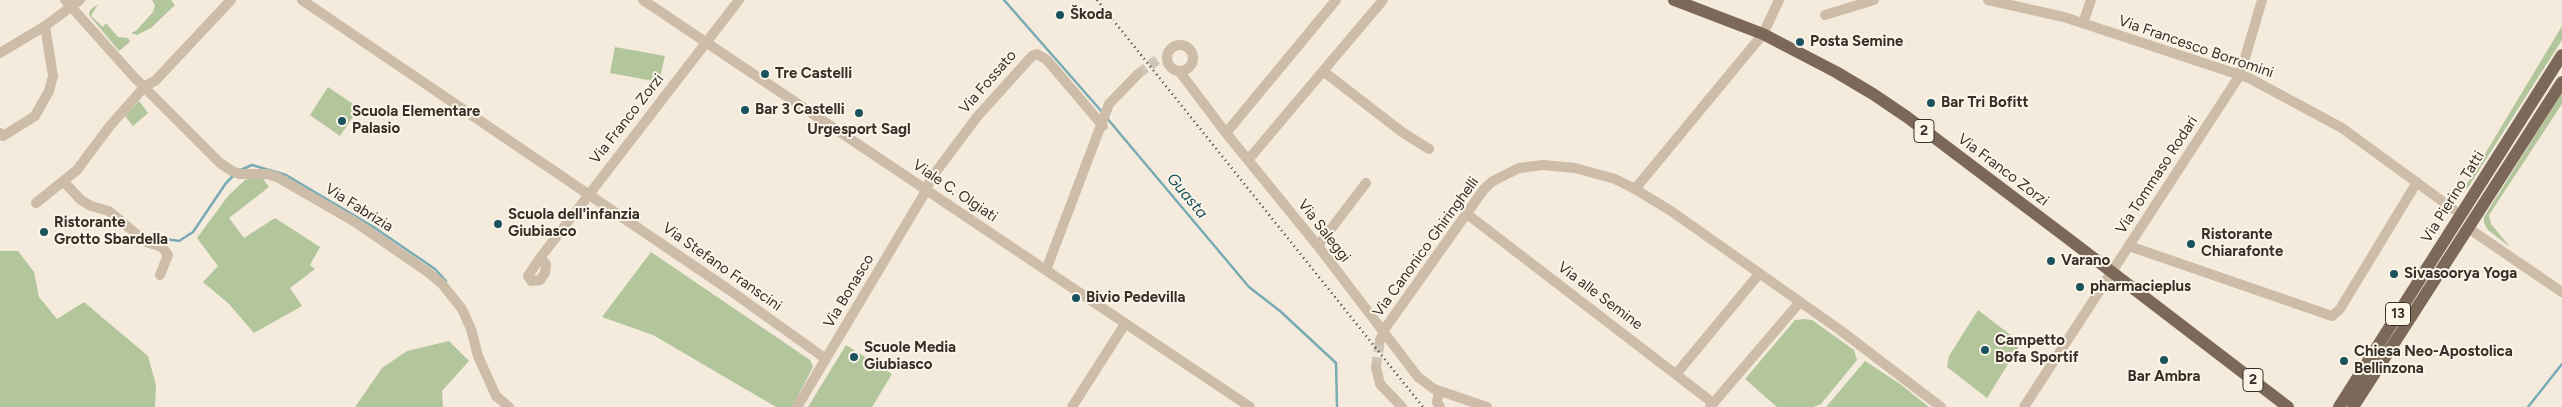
<!DOCTYPE html>
<html>
<head>
<meta charset="utf-8">
<style>
  body { margin:0 }
  canvas { display:block; background:#f4ebdc }
</style>
</head>
<body>
<canvas width="2562" height="407"></canvas>
<script>
const ctx = document.querySelector('canvas').getContext('2d');
ctx.lineJoin = 'round';
function paint(path, color) { ctx.fillStyle = color; ctx.fill(path, 'evenodd'); }
const shape = rows => new Path2D(rows.map(r => 'M' + r).join(''));
function stroke(path, color, width, dash) { ctx.strokeStyle = color; ctx.lineWidth = width; ctx.lineCap = dash ? 'butt' : 'round'; ctx.setLineDash(dash || []); ctx.stroke(path); }
function label(font, color, halo, rows, align = 'center') {
  ctx.font = font + ' Figtree,sans-serif'; ctx.lineWidth = 4; ctx.setLineDash([]); ctx.textBaseline = 'middle'; ctx.strokeStyle = halo; ctx.fillStyle = color; for (const [text, x, y, turn = 0] of rows) {
    ctx.save(); ctx.translate(x, y); ctx.rotate((+turn || 0) * Math.PI / 180); ctx.textAlign = isNaN(turn) ? turn : align; if (halo) ctx.strokeText(text, 0, 0); ctx.fillText(text, 0, 0); ctx.restore();
  }
}
const green = shape([
  [152,0,171,0,175,5,151,28,137,35,131,33,136,31,153,12,155,5],
  [98,4,91,16,103,27,106,23,118,37,128,38,130,42,119,51,89,15,90,10],
  [2562,26,2562,40,2467,189,2465,187],
  [615,47,665,56,659,82,610,73],
  [328,87,359,108,340,136,310,115],
  [2562,93,2562,104,2489,215,2491,224,2510,247,2488,230,2484,223,2484,217],
  [139,101,148,113,133,126,125,116],
  [261,176,269,187,229,218,244,238,275,218,320,247,310,265,315,269,290,288,302,306,254,333,229,304,203,282,218,266,197,238,228,196,245,180],
  [0,251,18,251,34,272,39,297,57,319,84,302,148,356,156,385,155,407,0,407],
  [651,252,810,360,813,367,792,407,776,407,653,335,602,317],
  [1978,310,2021,343,1987,398,1947,367,1949,356],
  [1804,319,1812,320,1854,350,1857,360,1821,404,1813,407,1777,407,1745,379,1795,320],
  [449,341,469,361,442,391,443,407,355,407,382,368,407,351],
  [846,345,892,374,872,407,808,407],
  [1865,361,1900,384,1929,407,1826,407]
]);
const stream = shape([
  [1004,0,1103,113],
  [1106,117,1249,287,1280,311,1336,363,1337,407],
  [238,171,252,165,286,175,372,226,435,269,446,281],
  [145,236,179,241,193,232,226,183,234,175],
  [2528,407,2562,364]
]);
const minorTunnel = shape([
  [1138,74,1157,60],
  [1376,367,1380,340]
]);
const minor = shape([
  [65,0,134,77,220,163,232,171,240,174,267,174,277,177,355,222,429,273,442,284,462,309,471,329,478,356,496,396,509,407],
  [302,0,728,289,826,359],
  [643,0,1250,407],
  [1988,0,2064,17,2249,78,2342,128,2453,209],
  [1825,15,1874,0],
  [2083,23,2091,0],
  '1167 58a13 13 0 1 1 26 0a13 13 0 1 1-26 0Z',
  [0,53,45,26,80,0],
  [1179,71,1226,133,1318,246,1418,377,1434,389,1487,407],
  [1323,71,1402,132,1429,149],
  [0,133,3,136,35,116,49,91,53,76,45,26],
  [1226,133,1336,0],
  [1248,160,1383,0],
  [63,181,81,200,91,206,109,211,146,242,162,247,168,255,160,275],
  [1635,189,1763,34,1779,0],
  [36,203,77,170,109,127,145,86,155,81,231,0],
  [1467,214,1713,403],
  [2468,228,2562,292],
  [1318,246,1366,183],
  [2129,246,2332,316,2340,309,2417,182],
  [540,258,739,0],
  [540,258,546,264,545,273,540,280,531,281,528,276,540,258],
  [1046,270,1109,104,1138,74],
  [1380,340,1386,327,1484,189,1493,181,1519,168,1543,165,1575,168,1615,179,1635,189,1671,211,1840,330,1941,407],
  [1376,367,1380,384,1402,407],
  [1677,373,1759,274],
  [1439,391,1437,402,1440,407],
  [797,407,923,196,932,177,977,117,1032,56,1037,54,1047,60,1103,126],
  [1072,407,1125,324],
  [1710,407,1799,303],
  [2024,407,2240,75,2262,0]
]);
const primary = shape([
  [1674,0,1763,34,1836,72,1873,94,1907,117,2070,240,2288,407],
  [2339,407,2562,55],
  [2353,407,2562,82]
]);
const rail = shape([
  [1097,0,1423,407]
]);
const markers = [
  [1060,15,5,"#1a535e"],
  [1800,42,5,"#1a535e"],
  [765,74,5,"#1a535e"],
  [1931,103,5,"#1a535e"],
  [745,110,5,"#1a535e"],
  [859,113,5,"#1a535e"],
  [342,121,5,"#1a535e"],
  [498,224,5,"#1a535e"],
  [44,232,5,"#1a535e"],
  [2191,244,5,"#1a535e"],
  [2051,261,5,"#1a535e"],
  [2394,274,5,"#1a535e"],
  [2080,287,5,"#1a535e"],
  [1076,298,5,"#1a535e"],
  [1985,350,5,"#1a535e"],
  [854,357,5,"#1a535e"],
  [2164,360,5,"#1a535e"],
  [2344,361,5,"#1a535e"]
];
const shields = [
  [1924,131,20],
  [2398,314,25],
  [2253,380,20]
];
const shieldNames = [
  ["2",1924,131],
  ["13",2398,314],
  ["2",2253,380]
];
const poiNames = [
  ["Škoda",1070,15],
  ["Posta Semine",1810,42],
  ["Tre Castelli",775,74],
  ["Bar Tri Bofitt",1941,103],
  ["Bar 3 Castelli",755,110],
  ["Scuola Elementare",352,112],
  ["Palasio",352,129],
  ["Urgesport Sagl",859,130,"center"],
  ["Scuola dell'infanzia",508,215],
  ["Giubiasco",508,232],
  ["Ristorante",54,223],
  ["Grotto Sbardella",54,240],
  ["Ristorante",2201,235],
  ["Chiarafonte",2201,252],
  ["Varano",2061,261],
  ["Sivasoorya Yoga",2404,274],
  ["pharmacieplus",2090,287],
  ["Bivio Pedevilla",1086,298],
  ["Campetto",1995,341],
  ["Bofa Sportif",1995,358],
  ["Scuole Media",864,348],
  ["Giubiasco",864,365],
  ["Chiesa Neo-Apostolica",2354,352],
  ["Bellinzona",2354,369],
  ["Bar Ambra",2164,377,"center"]
];
const streetNames = [
  ["Via Francesco Borromini",2196,47,19],
  ["Via Fossato",988,82,-49],
  ["Via Franco Zorzi",627,119,-52],
  ["Via Franco Zorzi",2003,170,37],
  ["Via Tommaso Rodari",2157,175,-57],
  ["Viale C. Olgiati",955,191,34],
  ["Via Pierino Tatti",2453,197,-58],
  ["Via Fabrizia",359,208,32],
  ["Via Saleggi",1324,231,52],
  ["Via Canonico Ghiringhelli",1426,247,-54],
  ["Via Stefano Franscini",722,267,35],
  ["Via Bonasco",849,291,-59],
  ["Via alle Semine",1600,296,37]
];
const waterNames = [
  ["Guasta",1187,196,50]
];
paint(green, '#b2c59b');
stroke(stream, '#79abb4', 2.5);
stroke(minorTunnel, '#cfc5b8', 10, [10, 5]);
stroke(minor, '#cdbca7', 10);
stroke(primary, '#7c6858', 12);
stroke(rail, '#392f28', 2.5, [1, 4]);
for (const [x, y, r, color] of markers) { const dot = new Path2D(); dot.arc(x, y, r, 0, 2 * Math.PI); ctx.fillStyle = color; ctx.fill(dot); stroke(dot, '#fbf5e9', 2); }
for (const [x, y, w] of shields) { const box = new Path2D(); box.roundRect(x - w / 2, y - 11.5, w, 23, 4); ctx.fillStyle = '#fbf5e9'; ctx.fill(box); stroke(box, '#392f28', 1); }
label('bold 14px', '#392f28', null, shieldNames);
label('bold 15px', '#392f28', '#fbf5e9', poiNames, 'left');
label('15px', '#392f28', '#fbf5e9', streetNames);
label('italic 16px', '#1a535e', '#fbf5e9', waterNames);
</script>
</body>
</html>
